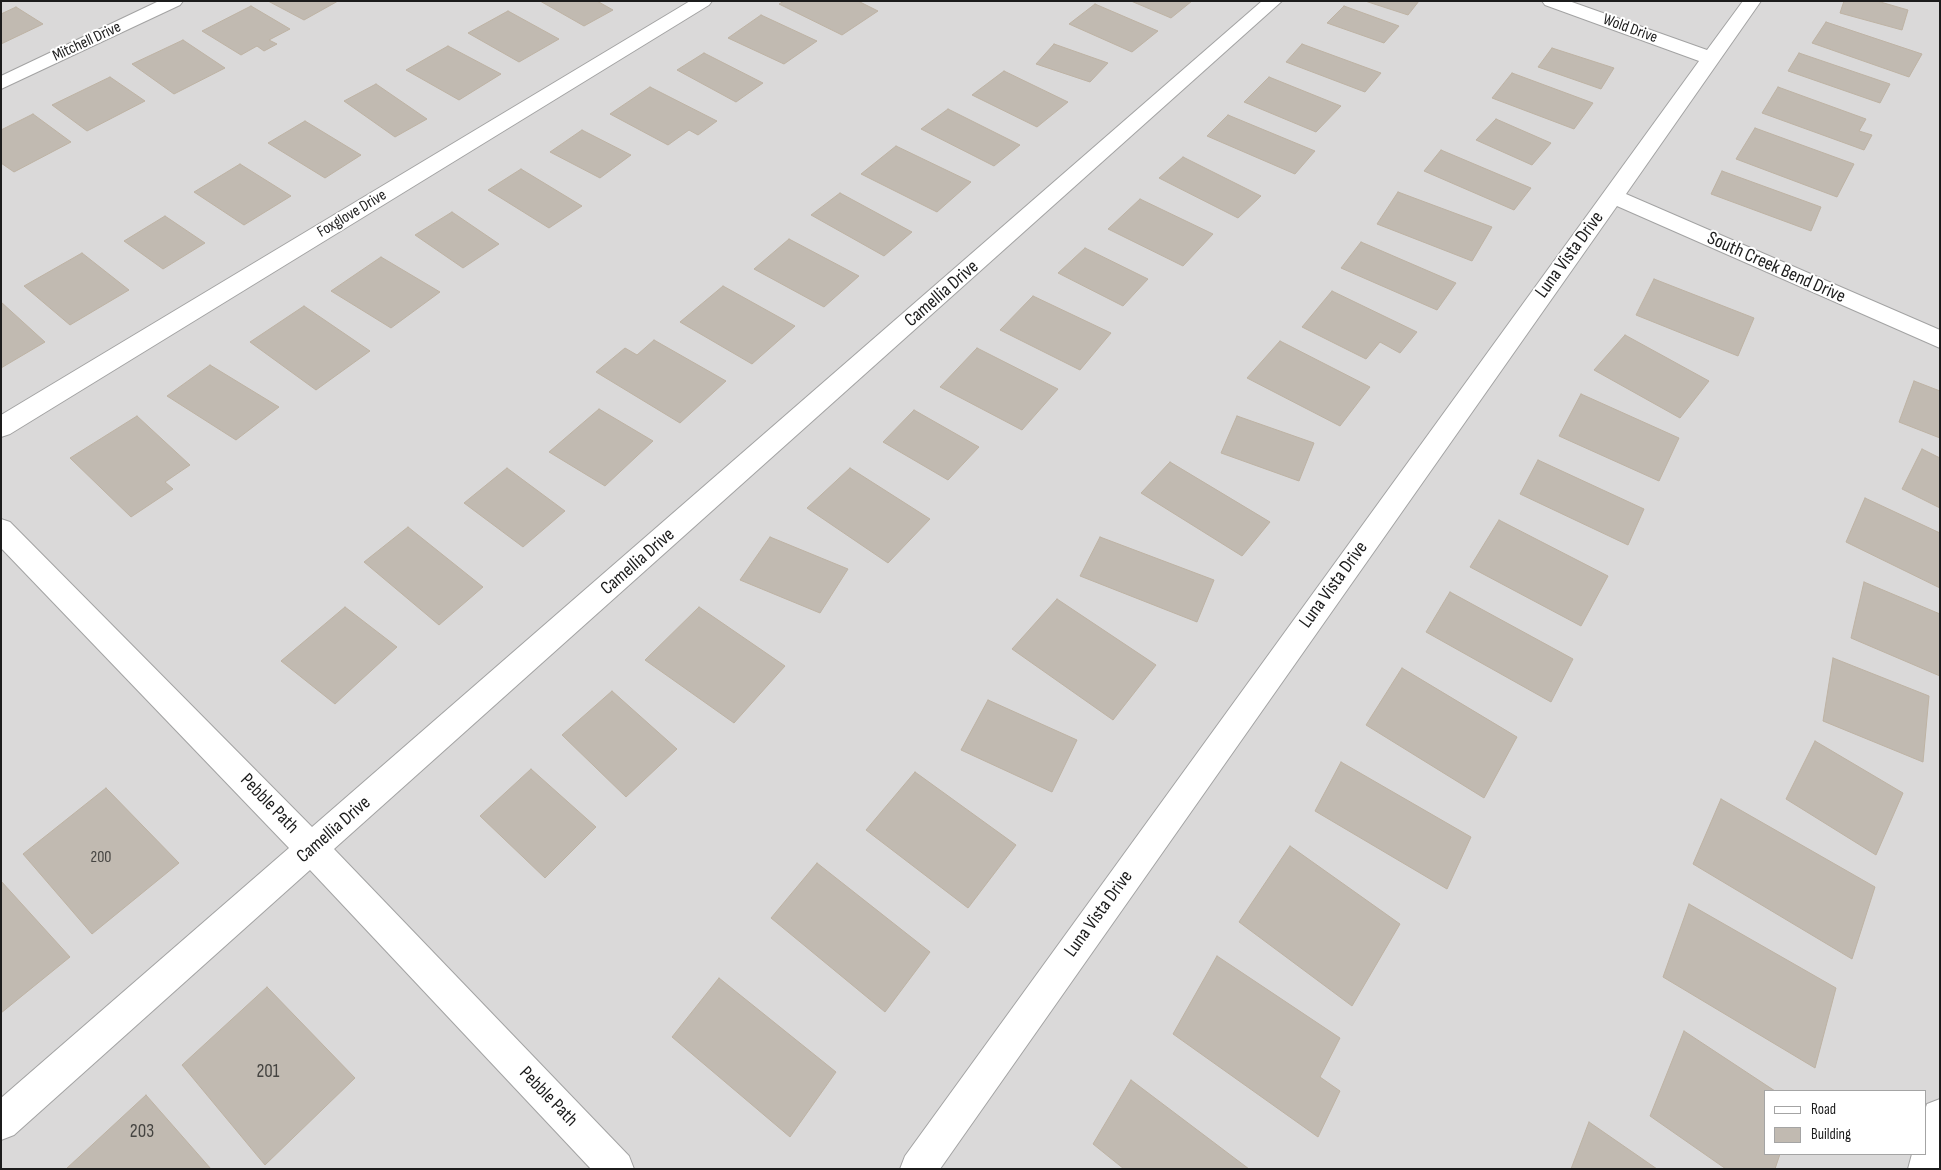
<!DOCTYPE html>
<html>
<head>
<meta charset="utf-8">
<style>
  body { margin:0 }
  #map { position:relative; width:1941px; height:1170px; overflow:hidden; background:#edebe1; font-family:"Sofia Sans Condensed",sans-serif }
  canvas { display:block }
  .frame { position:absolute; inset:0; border:2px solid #1c1c1c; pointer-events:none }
  .legend { position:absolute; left:1764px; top:1090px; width:162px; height:65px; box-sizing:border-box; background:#fff; border:1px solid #a4a4a4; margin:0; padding:6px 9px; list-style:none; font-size:15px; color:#1c1c1c }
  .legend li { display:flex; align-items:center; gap:10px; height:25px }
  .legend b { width:25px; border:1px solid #a4a4a4 }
</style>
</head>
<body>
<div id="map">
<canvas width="1941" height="1170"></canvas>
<div class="frame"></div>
<ul class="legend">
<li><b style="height:6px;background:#fff"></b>Road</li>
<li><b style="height:14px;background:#c1bab1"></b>Building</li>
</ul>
</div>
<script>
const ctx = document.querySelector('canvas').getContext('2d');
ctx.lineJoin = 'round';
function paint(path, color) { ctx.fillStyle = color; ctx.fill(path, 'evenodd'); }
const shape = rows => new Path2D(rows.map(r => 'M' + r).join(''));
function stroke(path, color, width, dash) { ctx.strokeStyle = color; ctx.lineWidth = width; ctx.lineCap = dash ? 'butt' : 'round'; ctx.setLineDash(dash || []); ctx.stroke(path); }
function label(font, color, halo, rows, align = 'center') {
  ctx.font = font + ' "Sofia Sans Condensed",sans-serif'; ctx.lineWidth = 4; ctx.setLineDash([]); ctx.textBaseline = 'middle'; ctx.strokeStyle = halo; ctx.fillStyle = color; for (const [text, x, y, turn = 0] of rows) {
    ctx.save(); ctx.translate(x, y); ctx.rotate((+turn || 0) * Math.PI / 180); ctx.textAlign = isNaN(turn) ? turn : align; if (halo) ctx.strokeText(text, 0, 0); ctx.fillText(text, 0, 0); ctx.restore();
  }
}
const residential = shape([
  [1,1,1940,1,1940,1169,1,1169],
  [1765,1091,1925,1091,1925,1154,1765,1154]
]);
const building = shape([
  [268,1,338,1,304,20,268,1],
  [540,1,597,1,613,10,584,26,540,1],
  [784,1,858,1,878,11,842,35,779,4,784,1],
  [1131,1,1192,1,1171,18,1131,1],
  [1365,1,1419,1,1408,15,1365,1],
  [1844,1,1877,1,1908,10,1902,30,1840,13,1844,1],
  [1095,4,1158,31,1132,52,1069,24,1095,4],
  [251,6,290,29,269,40,277,44,264,51,257,46,241,55,202,31,251,6],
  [1344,6,1399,26,1384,43,1327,23,1344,6],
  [16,7,43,24,1,44,1,14,16,7],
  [508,11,559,39,519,62,468,33,508,11],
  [761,15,817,41,784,64,728,38,761,15],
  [1826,22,1922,54,1909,77,1812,43,1826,22],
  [183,40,225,68,174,94,132,64,183,40],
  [1054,44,1108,63,1090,82,1036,64,1054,44],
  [1302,44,1381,73,1365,92,1286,62,1302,44],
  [448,46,501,74,459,100,406,70,448,46],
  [1552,48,1614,68,1601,89,1538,67,1552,48],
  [704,53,763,83,736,102,677,70,704,53],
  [1799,53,1890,84,1880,103,1788,71,1799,53],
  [1004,71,1068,102,1037,127,972,95,1004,71],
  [1512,73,1593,103,1574,129,1492,98,1512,73],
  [110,77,145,101,87,131,52,105,110,77],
  [1269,77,1341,106,1316,132,1244,102,1269,77],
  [376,84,427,119,395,137,344,101,376,84],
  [650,87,717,121,698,135,689,130,668,145,610,114,650,87],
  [1778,87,1866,119,1859,131,1872,135,1864,150,1762,113,1778,87],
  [948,109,1020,145,994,166,921,129,948,109],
  [33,114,71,142,14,172,1,163,1,130,33,114],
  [1228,115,1315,151,1295,174,1207,136,1228,115],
  [1496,119,1551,143,1532,165,1476,140,1496,119],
  [305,121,361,155,325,178,268,143,305,121],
  [1755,128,1854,164,1837,197,1736,159,1755,128],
  [582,130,631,155,600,178,550,152,582,130],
  [896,146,971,182,937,212,861,174,896,146],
  [1441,150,1531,188,1514,210,1424,171,1441,150],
  [1183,157,1261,196,1238,218,1159,178,1183,157],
  [240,164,291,196,244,225,194,192,240,164],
  [521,169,582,206,549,228,488,190,521,169],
  [1722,171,1821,207,1811,231,1711,194,1722,171],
  [1398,192,1492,227,1472,261,1377,224,1398,192],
  [840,193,912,232,884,256,811,215,840,193],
  [1140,199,1213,234,1183,266,1108,229,1140,199],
  [452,212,499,244,463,268,415,235,452,212],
  [165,216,205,243,163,269,124,241,165,216],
  [789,239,859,276,824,307,754,269,789,239],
  [1361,242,1456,283,1437,310,1341,268,1361,242],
  [1085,248,1148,279,1123,306,1058,273,1085,248],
  [82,253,129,290,70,325,24,286,82,253],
  [381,257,440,292,391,328,331,291,381,257],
  [1654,279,1754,318,1738,356,1636,315,1654,279],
  [723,286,795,326,752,364,680,322,723,286],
  [1332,291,1417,332,1400,353,1380,342,1366,359,1302,327,1332,291],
  [1033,296,1111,333,1080,370,1000,330,1033,296],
  [1,302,45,342,1,368,1,302],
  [304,306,370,351,316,390,250,342,304,306],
  [1625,335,1709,381,1680,418,1594,370,1625,335],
  [654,340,726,381,680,423,596,372,625,348,637,355,654,340],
  [1280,341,1370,387,1340,426,1247,378,1280,341],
  [977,348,1058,389,1022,430,940,387,977,348],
  [210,365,279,407,236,440,167,396,210,365],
  [1914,381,1940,391,1940,438,1899,422,1914,381],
  [1581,394,1679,438,1659,481,1559,436,1581,394],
  [599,409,653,441,605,486,549,452,599,409],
  [914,410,979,447,948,480,883,442,914,410],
  [137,416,190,465,165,482,173,489,131,517,70,458,137,416],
  [1237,416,1314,443,1299,481,1221,453,1237,416],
  [1922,449,1940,458,1940,508,1902,489,1922,449],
  [1538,460,1644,509,1628,545,1520,494,1538,460],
  [1170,462,1270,522,1242,556,1141,493,1170,462],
  [507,468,565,511,523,547,464,503,507,468],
  [850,468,930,519,888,563,807,508,850,468],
  [1865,498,1940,533,1940,588,1846,542,1865,498],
  [1499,520,1608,576,1581,626,1470,567,1499,520],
  [408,527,483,587,439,625,364,562,408,527],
  [770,537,848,569,820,613,740,580,770,537],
  [1100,537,1214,580,1197,622,1080,576,1100,537],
  [1864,582,1940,614,1940,676,1851,638,1864,582],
  [1450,592,1573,659,1551,702,1426,632,1450,592],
  [1057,599,1156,665,1113,720,1012,649,1057,599],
  [345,607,397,647,335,704,281,661,345,607],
  [699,607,785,666,734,723,645,660,699,607],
  [1833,658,1929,696,1923,762,1823,721,1833,658],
  [1402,668,1517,737,1484,798,1366,725,1402,668],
  [612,691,677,749,626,797,562,735,612,691],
  [988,700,1077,740,1052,792,961,750,988,700],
  [1815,741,1903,793,1876,855,1786,799,1815,741],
  [1341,762,1471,837,1447,889,1315,811,1341,762],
  [531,769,596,827,545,878,480,816,531,769],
  [915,772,1016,845,968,908,866,830,915,772],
  [106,788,179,863,92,934,23,854,106,788],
  [1721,799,1875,887,1852,959,1693,864,1721,799],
  [1290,846,1400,924,1352,1006,1239,922,1290,846],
  [817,863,930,952,885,1012,771,918,817,863],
  [1,881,70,957,1,1013,1,881],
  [1689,904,1836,988,1815,1068,1663,977,1689,904],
  [1217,956,1340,1038,1320,1077,1340,1091,1318,1137,1173,1034,1217,956],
  [719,978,836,1072,790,1137,672,1037,719,978],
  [267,987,355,1078,265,1165,182,1065,267,987],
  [1684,1031,1775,1091,1765,1091,1765,1154,1780,1154,1775,1169,1726,1169,1650,1116,1684,1031],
  [1131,1080,1249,1169,1124,1169,1093,1144,1131,1080],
  [146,1095,211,1169,66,1169,146,1095],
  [1589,1122,1657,1169,1571,1169,1589,1122]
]);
const minor = shape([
  [159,1,183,1,180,5,1,89,1,76,159,1],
  [690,1,712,1,709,5,10,434,1,437,1,415,690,1],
  [1262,1,1282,1,334,849,629,1156,634,1169,591,1169,310,870,14,1135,1,1140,1,1098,289,848,1,548,1,519,10,522,312,827,1262,1],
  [1542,1,1569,1,1707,50,1743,1,1761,1,1626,194,1940,330,1940,348,1617,206,940,1169,900,1169,905,1156,1699,61,1545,5,1542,1],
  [1940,1099,1940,1169,1908,1169,1912,1154,1925,1154,1925,1110,1927,1104,1940,1099]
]);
const farStreetnames = [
  ["Wold Drive",1630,29,20],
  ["Mitchell Drive",87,42,-25],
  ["Foxglove Drive",352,214,-31]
];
const numberNames = [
  ["200",101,858]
];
const streetNames = [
  ["Luna Vista Drive",1570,255,-54],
  ["South Creek Bend Drive",1776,268,24],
  ["Camellia Drive",942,294,-41],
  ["Camellia Drive",638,562,-41],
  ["Luna Vista Drive",1334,585,-54],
  ["Pebble Path",269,804,46],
  ["Camellia Drive",334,830,-41],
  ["Luna Vista Drive",1099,914,-54],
  ["Pebble Path",548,1097,46]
];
const nearNumbernames = [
  ["201",268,1072],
  ["203",142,1132]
];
paint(residential, '#dad9d9');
paint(building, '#c1bab1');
stroke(building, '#beb3a4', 1);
stroke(minor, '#a3a3a3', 2);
paint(minor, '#fff');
label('16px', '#1c1c1c', '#fff', farStreetnames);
label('16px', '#454441', null, numberNames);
label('19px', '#1c1c1c', '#fff', streetNames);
label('19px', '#454441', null, nearNumbernames);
</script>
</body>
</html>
